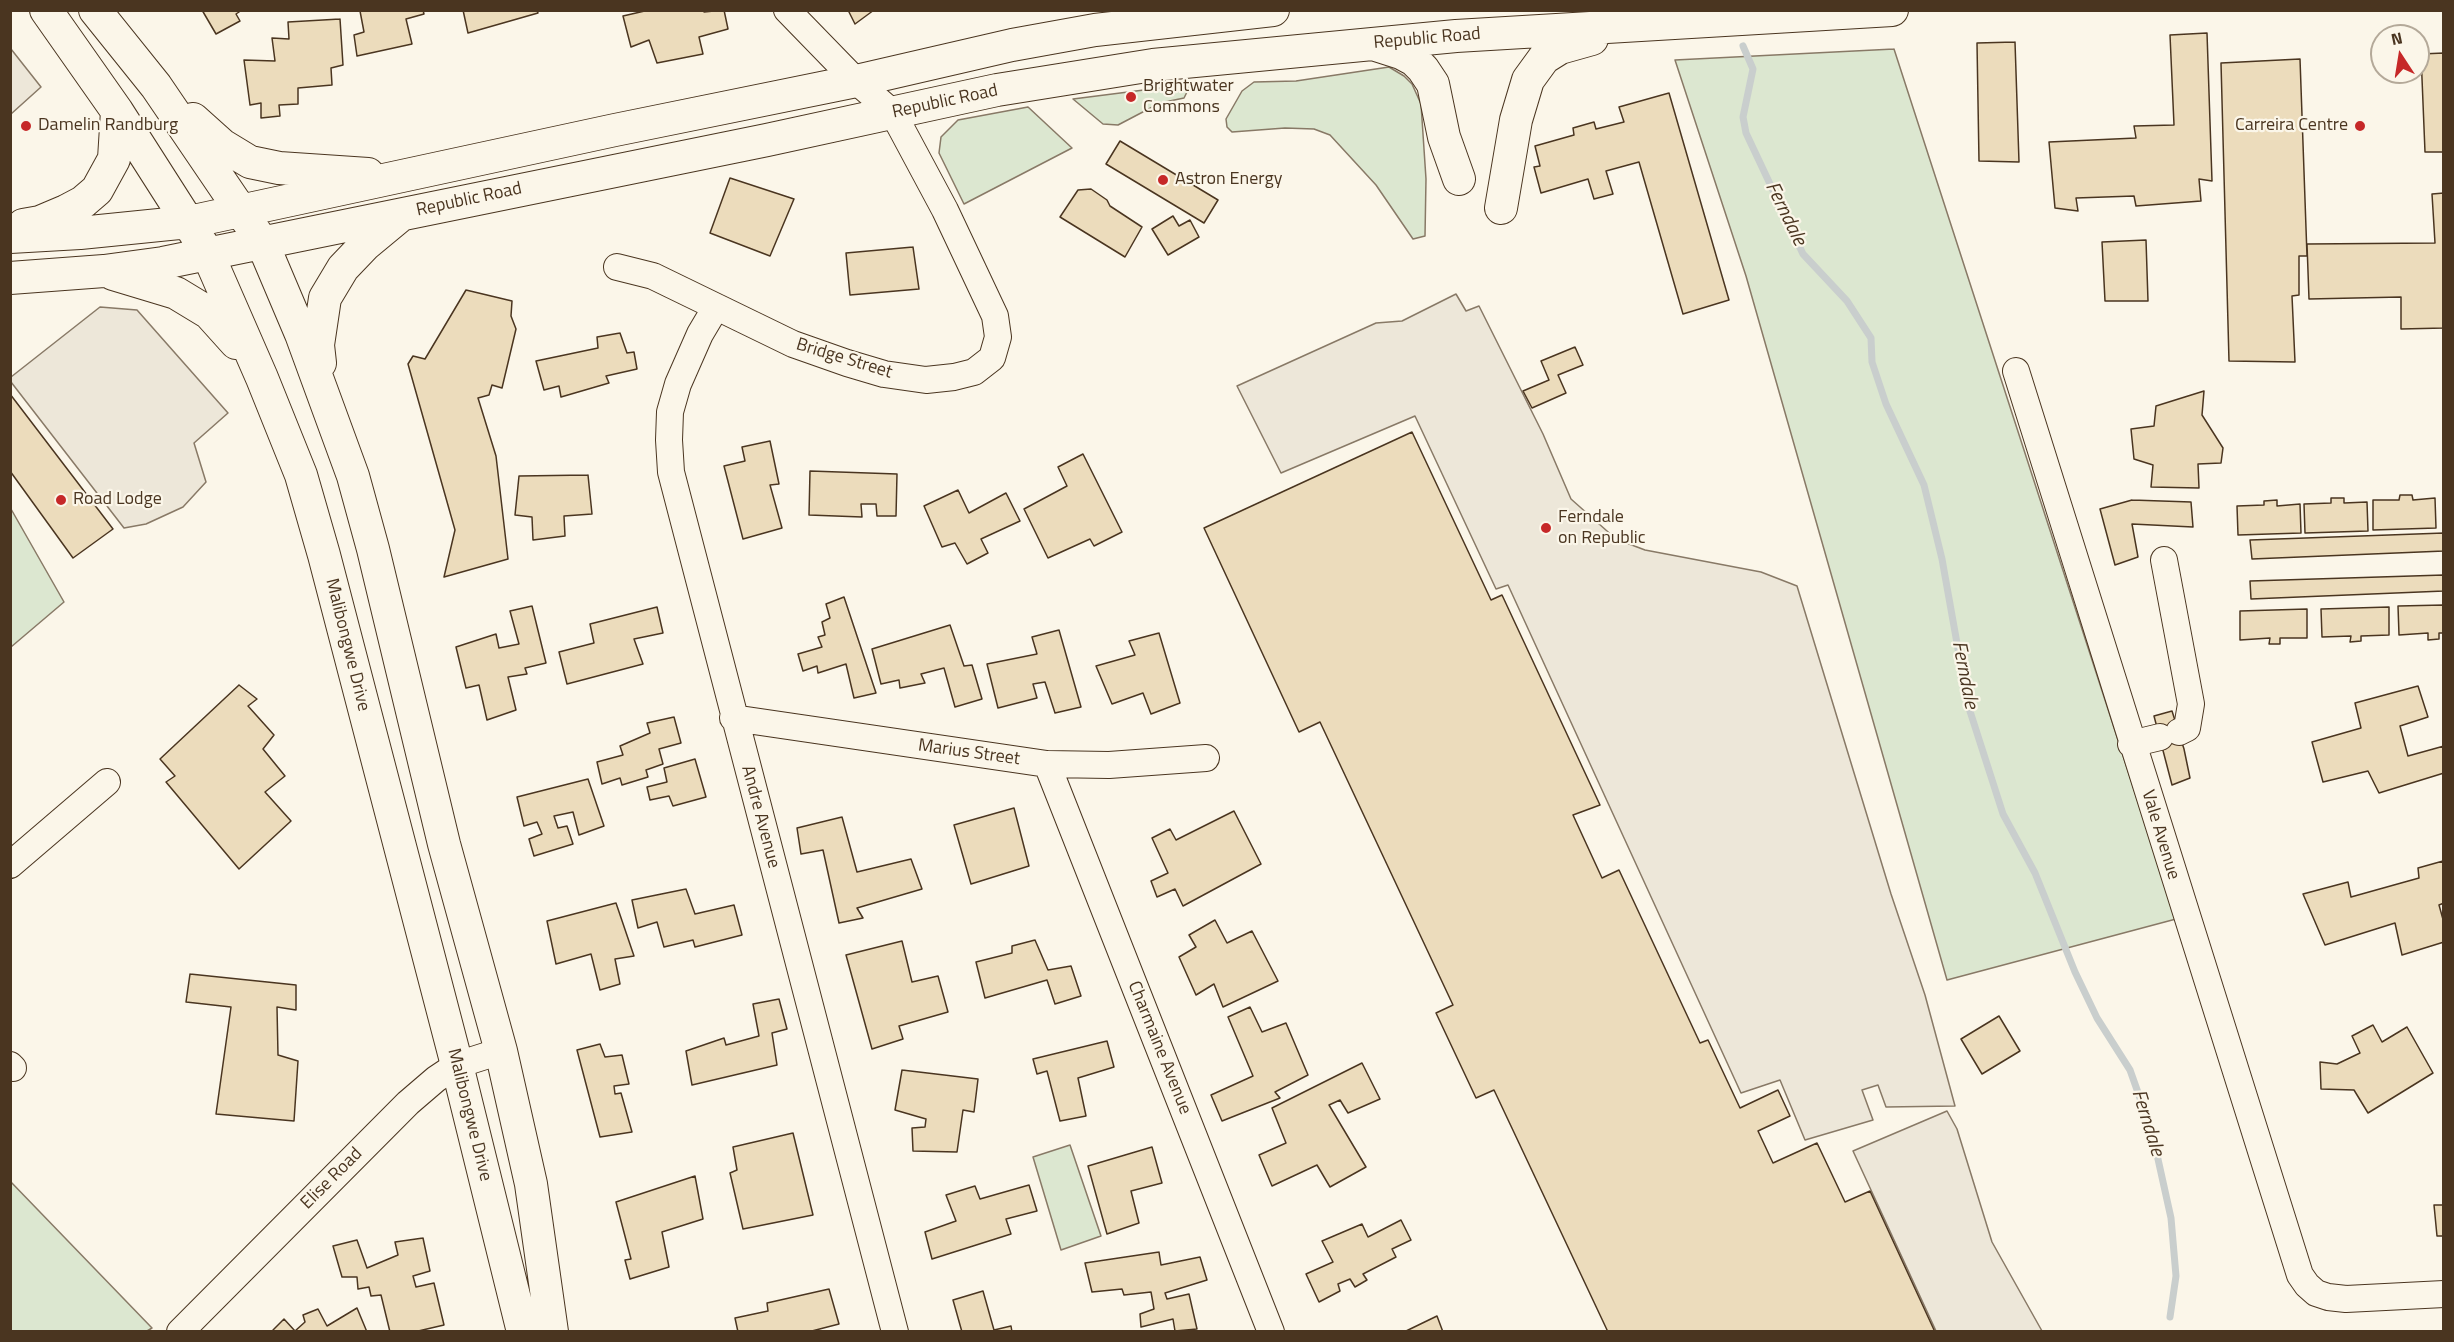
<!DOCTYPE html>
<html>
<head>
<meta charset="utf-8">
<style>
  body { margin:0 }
  #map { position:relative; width:2454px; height:1342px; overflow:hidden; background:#fbf6e9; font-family:"Titillium Web",sans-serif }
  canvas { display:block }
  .frame { position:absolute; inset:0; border:12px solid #4a3520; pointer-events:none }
  .north { position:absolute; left:2370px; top:24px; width:60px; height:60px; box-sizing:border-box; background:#fbf6e9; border:2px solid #b4a999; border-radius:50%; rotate:348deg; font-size:16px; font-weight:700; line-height:24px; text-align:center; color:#4a3520 }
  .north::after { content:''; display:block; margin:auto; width:21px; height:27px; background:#c62828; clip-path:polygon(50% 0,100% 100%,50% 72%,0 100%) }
</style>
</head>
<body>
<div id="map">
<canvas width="2454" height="1342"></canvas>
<div class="frame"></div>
<div class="north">N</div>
</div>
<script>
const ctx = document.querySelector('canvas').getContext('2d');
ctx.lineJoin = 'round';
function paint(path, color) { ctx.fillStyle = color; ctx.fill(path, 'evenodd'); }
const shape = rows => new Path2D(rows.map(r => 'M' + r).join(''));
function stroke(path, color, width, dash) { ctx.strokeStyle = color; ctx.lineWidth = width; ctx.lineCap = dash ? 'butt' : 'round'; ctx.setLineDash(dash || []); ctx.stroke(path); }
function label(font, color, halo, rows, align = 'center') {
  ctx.font = font + ' "Titillium Web",sans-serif'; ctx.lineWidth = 4.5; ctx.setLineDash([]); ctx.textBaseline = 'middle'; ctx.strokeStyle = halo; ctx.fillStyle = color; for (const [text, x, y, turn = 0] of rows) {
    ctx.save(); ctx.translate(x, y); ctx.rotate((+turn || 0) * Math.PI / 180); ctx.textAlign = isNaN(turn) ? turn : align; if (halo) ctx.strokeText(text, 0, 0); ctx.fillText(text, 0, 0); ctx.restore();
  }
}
const green = shape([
  [1894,49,2176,919,1947,980,1746,276,1675,60,1894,49],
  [1389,67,1404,76,1412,84,1421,104,1426,179,1425,236,1413,239,1376,185,1330,135,1314,129,1285,128,1232,132,1227,127,1226,119,1242,91,1254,82,1296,81,1389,67],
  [1191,84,1184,98,1160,103,1118,125,1103,124,1073,99,1191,84],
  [1028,107,1072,148,964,204,939,153,941,137,958,120,1028,107],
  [11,509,64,602,11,647,10,647,11,509],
  [1070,1145,1101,1236,1061,1250,1033,1157,1070,1145],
  [10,1181,152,1328,147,1331,11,1331,10,1181]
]);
const parking = shape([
  [11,49,41,87,11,114,10,114,11,49],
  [1456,294,1466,311,1479,306,1543,434,1571,499,1616,539,1645,550,1761,572,1797,586,1891,894,1925,995,1955,1106,1886,1107,1878,1085,1862,1090,1873,1120,1805,1140,1780,1080,1741,1093,1508,585,1496,589,1415,416,1281,473,1237,386,1376,323,1402,321,1456,294],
  [100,307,137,310,228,413,194,443,206,482,183,507,146,524,124,528,11,382,11,377,100,307],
  [1947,1111,1957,1129,1992,1242,2042,1331,1936,1331,1853,1151,1947,1111]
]);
const stream = shape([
  [1743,46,1753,69,1743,117,1746,133,1803,254,1847,301,1871,338,1872,362,1886,404,1924,485,1942,559,1968,705,2003,814,2035,873,2075,972,2097,1018,2130,1070,2152,1132,2171,1218,2176,1276,2170,1317]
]);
const building = shape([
  [202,10,242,10,236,14,240,21,216,34,202,10],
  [423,10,424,14,406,19,412,44,357,56,354,35,364,32,360,11,423,10],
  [463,10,537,10,538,13,468,33,463,10],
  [649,10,703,10,704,12,724,10,728,29,699,37,703,54,657,63,649,40,631,47,623,16,649,10],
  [848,10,874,10,855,24,848,10],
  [340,19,343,65,331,68,332,85,298,88,298,104,279,105,280,116,261,118,261,103,250,105,244,60,275,61,272,38,289,39,288,22,340,19],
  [2207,33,2212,181,2199,179,2201,201,2136,206,2134,196,2076,198,2078,211,2055,208,2049,142,2136,138,2134,126,2174,125,2170,35,2207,33],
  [2015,42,2019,162,1979,161,1977,43,2015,42],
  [2444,53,2444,152,2425,152,2421,54,2444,53],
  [2300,59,2307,256,2299,256,2299,295,2292,296,2295,362,2229,361,2221,63,2300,59],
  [1669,93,1729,300,1683,314,1639,162,1606,171,1613,194,1594,199,1588,179,1541,193,1534,167,1540,166,1535,146,1574,135,1573,128,1594,122,1596,129,1624,122,1619,107,1669,93],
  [1120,141,1218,200,1204,223,1106,164,1120,141],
  [730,178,794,199,770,256,710,233,730,178],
  [1091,189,1107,200,1110,206,1142,227,1125,257,1060,217,1078,190,1091,189],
  [2444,193,2444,328,2401,329,2401,297,2309,299,2307,244,2435,243,2432,194,2444,193],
  [1173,216,1179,226,1190,220,1199,237,1168,255,1152,229,1173,216],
  [2146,240,2148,301,2105,301,2102,242,2146,240],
  [913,247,919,289,850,295,846,253,913,247],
  [466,290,512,301,511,316,516,329,502,388,492,385,489,395,478,398,496,456,508,559,444,577,455,530,408,364,413,356,425,359,466,290],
  [620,333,627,353,634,352,637,369,606,376,609,383,561,397,559,386,544,390,536,361,598,348,597,337,620,333],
  [1575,347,1583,365,1558,375,1566,393,1532,408,1523,391,1549,380,1541,361,1575,347],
  [2204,391,2202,415,2223,448,2221,463,2198,464,2199,488,2151,487,2153,465,2134,459,2131,429,2154,426,2156,406,2204,391],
  [10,394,113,529,73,558,10,471,10,394],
  [1412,432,1491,600,1502,595,1600,805,1573,815,1602,878,1619,870,1700,1043,1708,1040,1740,1108,1778,1090,1790,1116,1758,1131,1773,1163,1817,1143,1845,1202,1870,1191,1935,1332,1608,1332,1494,1090,1476,1098,1436,1013,1453,1005,1320,722,1299,732,1204,528,1412,432],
  [770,441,779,484,770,485,782,528,743,539,724,466,745,461,742,447,770,441],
  [1083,454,1122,532,1094,546,1090,539,1048,558,1024,509,1067,486,1058,467,1083,454],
  [810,471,897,474,896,516,877,516,876,504,861,504,862,517,809,515,810,471],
  [588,475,592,514,564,516,565,536,533,540,532,517,515,515,519,476,588,475],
  [958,490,969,513,1006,493,1020,521,981,539,988,553,967,564,955,543,942,547,924,506,958,490],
  [2400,495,2412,495,2413,500,2435,498,2436,528,2373,530,2373,500,2399,500,2400,495],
  [2331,498,2344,498,2344,503,2367,502,2368,531,2305,533,2304,504,2331,503,2331,498],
  [2132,500,2191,502,2193,527,2132,524,2138,557,2115,565,2100,509,2132,500],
  [2277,500,2277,506,2300,504,2301,533,2238,535,2237,506,2264,505,2264,501,2277,500],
  [2444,533,2444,551,2252,559,2250,540,2444,533],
  [2444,575,2444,591,2251,599,2250,581,2444,575],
  [844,597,876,693,854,698,846,664,818,673,817,666,803,671,798,654,822,647,818,637,825,635,822,622,830,618,826,604,844,597],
  [2444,605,2444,633,2439,633,2439,639,2428,640,2428,633,2399,635,2398,606,2444,605],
  [532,606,546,663,525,668,527,674,508,677,516,710,487,720,479,685,466,688,456,647,496,634,499,648,519,644,510,611,532,606],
  [657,607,663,633,634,639,643,664,567,684,559,652,594,643,590,624,657,607],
  [2389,607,2389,635,2361,636,2361,641,2350,642,2351,636,2322,637,2321,609,2389,607],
  [2307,609,2307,638,2280,638,2280,644,2269,644,2270,638,2240,640,2240,611,2307,609],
  [950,625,964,666,972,665,982,699,955,707,944,668,921,674,925,683,900,688,899,680,881,684,872,649,950,625],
  [1059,630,1081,707,1055,713,1045,682,1033,684,1037,698,998,708,987,664,1037,654,1032,637,1059,630],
  [1159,633,1180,703,1151,714,1143,693,1112,704,1096,666,1135,655,1129,641,1159,633],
  [239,685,257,699,248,706,274,735,263,749,285,776,265,792,291,821,239,869,166,782,175,776,160,759,239,685],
  [2418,686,2428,717,2400,726,2408,756,2444,746,2444,773,2379,793,2368,771,2323,782,2312,742,2361,728,2355,703,2418,686],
  [2172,711,2184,749,2190,778,2172,785,2154,716,2172,711],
  [674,717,681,743,659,749,663,764,646,770,648,777,622,785,620,778,602,784,597,762,623,755,620,746,650,733,647,723,674,717],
  [695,759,706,797,673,806,669,796,650,800,647,787,667,782,664,768,695,759],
  [588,779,604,826,579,835,573,812,554,816,558,828,567,826,573,844,534,856,529,839,542,834,537,822,524,826,517,797,588,779],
  [1014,808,1029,866,971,884,954,825,1014,808],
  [1234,811,1261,864,1183,906,1175,889,1157,897,1151,881,1168,873,1152,838,1170,829,1176,840,1234,811],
  [842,817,857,872,911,859,922,889,857,908,863,918,839,923,823,850,801,854,797,828,842,817],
  [2443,861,2444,903,2439,905,2444,923,2444,942,2402,955,2395,923,2325,945,2303,894,2348,882,2351,897,2419,878,2418,868,2443,861],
  [686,889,695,914,734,905,742,935,695,947,693,940,664,947,657,922,638,928,632,900,686,889],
  [616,903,634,956,615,959,620,984,600,990,591,954,556,964,547,921,616,903],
  [1215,920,1227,943,1252,931,1278,981,1223,1007,1214,984,1196,995,1179,957,1196,947,1189,935,1215,920],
  [1035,940,1048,970,1071,966,1081,996,1055,1004,1047,980,985,998,976,962,1012,953,1012,946,1035,940],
  [902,941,912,982,938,976,948,1012,899,1026,903,1039,872,1049,846,955,902,941],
  [190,974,296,985,296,1010,277,1007,278,1055,298,1061,294,1121,216,1114,231,1007,186,1002,190,974],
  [779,999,787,1029,772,1033,777,1065,692,1085,686,1051,724,1038,726,1045,759,1036,753,1004,779,999],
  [1250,1007,1262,1032,1286,1023,1308,1075,1275,1092,1280,1098,1222,1121,1211,1095,1253,1076,1228,1017,1250,1007],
  [1999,1016,2020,1051,1982,1074,1961,1039,1999,1016],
  [2373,1025,2382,1042,2407,1027,2433,1073,2368,1113,2354,1090,2321,1089,2320,1062,2337,1064,2360,1053,2352,1036,2373,1025],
  [1107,1041,1114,1067,1078,1078,1086,1116,1060,1121,1047,1071,1037,1074,1033,1059,1107,1041],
  [600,1044,605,1057,622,1055,629,1084,614,1086,615,1094,621,1093,632,1132,600,1137,577,1050,600,1044],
  [1362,1063,1380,1099,1348,1113,1340,1100,1329,1105,1366,1167,1330,1187,1317,1165,1272,1186,1259,1155,1286,1143,1272,1108,1362,1063],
  [902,1070,978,1079,974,1112,963,1110,957,1152,913,1151,912,1128,925,1127,926,1119,895,1110,902,1070],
  [793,1133,813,1215,743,1229,730,1173,737,1170,733,1147,793,1133],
  [1152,1147,1162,1183,1131,1191,1139,1223,1107,1234,1088,1166,1152,1147],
  [695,1176,703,1219,662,1232,669,1267,630,1279,625,1260,631,1259,616,1202,695,1176],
  [1029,1185,1037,1211,1006,1219,1011,1234,932,1259,925,1232,956,1221,946,1195,975,1186,980,1199,1029,1185],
  [2434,1205,2444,1205,2444,1236,2437,1236,2434,1205],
  [1401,1220,1411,1240,1392,1249,1396,1257,1363,1274,1367,1280,1355,1287,1350,1279,1338,1284,1340,1291,1319,1302,1306,1274,1333,1262,1322,1241,1362,1224,1368,1237,1401,1220],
  [423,1238,430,1271,413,1276,416,1287,434,1283,444,1325,414,1332,390,1332,381,1295,371,1296,369,1287,358,1289,357,1277,342,1277,333,1246,357,1240,367,1268,398,1255,395,1242,423,1238],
  [1159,1252,1161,1265,1200,1257,1207,1280,1165,1293,1167,1299,1189,1294,1197,1329,1175,1331,1173,1319,1141,1327,1140,1314,1154,1309,1151,1292,1124,1295,1122,1289,1092,1292,1085,1263,1159,1252],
  [829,1289,839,1324,808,1332,738,1332,735,1318,768,1311,767,1303,829,1289],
  [983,1291,994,1330,1011,1326,1012,1332,962,1332,953,1300,983,1291],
  [357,1308,367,1332,275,1332,273,1330,284,1319,295,1331,305,1322,303,1315,318,1309,327,1326,357,1308],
  [1437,1316,1443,1332,1404,1332,1437,1316]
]);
const minor = shape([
  [617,267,653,276,793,344,847,363,884,374,926,380,954,377,974,372,992,358,998,337,995,316,945,210,893,113,856,81,787,10],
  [716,307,700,334,678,384,670,412,669,440,671,472,895,1332],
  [2016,371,2300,1275,2307,1285,2316,1293,2328,1297,2346,1299,2444,1294],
  [2164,560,2191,704,2187,728,2179,732],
  [733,718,1047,764,1109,765,1206,758],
  [2131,744,2160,737],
  [1047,764,1271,1332],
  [10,865,107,782],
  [10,1065,13,1068],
  [180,1332,408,1103,436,1079,457,1065,501,1051]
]);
const major = shape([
  [46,10,117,111,207,252,262,378,301,475,324,555,457,1065,523,1332],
  [95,10,156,86,262,242,301,334,353,476,373,549,444,844,501,1051,531,1184,552,1332],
  [1376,45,1401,53,1414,60,1423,69,1433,84,1444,137,1459,179],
  [193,119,222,145,250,162,279,168,368,174],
  [1501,208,1516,120,1528,80,1544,58,1560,48,1592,39],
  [23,225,40,222,66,211,83,202,97,190,114,159,117,111],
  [10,237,80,233,189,222,615,130,856,81,1012,45,1095,30,1273,10],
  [113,274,176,293,209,313,236,343],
  [10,278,104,271,163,263,767,140,997,90,1153,65,1456,36,1892,10],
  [320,363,318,345,325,298,343,268,365,245,400,216]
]);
const markers = [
  [1131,97,6,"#c62828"],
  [26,126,6,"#c62828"],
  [2360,126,6,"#c62828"],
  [1163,180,6,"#c62828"],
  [61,500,6,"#c62828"],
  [1546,528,6,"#c62828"]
];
const streetNames = [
  ["Republic Road",1427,39,-5],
  ["Republic Road",945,102,-12],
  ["Republic Road",469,200,-12],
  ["Bridge Street",844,359,17],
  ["Malibongwe Drive",347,645,76],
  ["Marius Street",969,753,8],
  ["Andre Avenue",760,817,75],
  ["Vale Avenue",2160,835,73],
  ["Charmaine Avenue",1159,1048,68],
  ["Malibongwe Drive",469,1115,76],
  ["Elise Road",332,1179,-45]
];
const poiNames = [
  ["Brightwater",1143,87],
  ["Commons",1143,108],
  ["Damelin Randburg",38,126],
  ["Carreira Centre",2348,126,"right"],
  ["Astron Energy",1175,180],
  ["Road Lodge",73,500],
  ["Ferndale",1558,518],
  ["on Republic",1558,539]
];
const waterNames = [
  ["Ferndale",1785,214,64],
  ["Ferndale",1964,675,79],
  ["Ferndale",2147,1123,73]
];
paint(green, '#dce7d0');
stroke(green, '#887966', 1.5);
paint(parking, '#ede7d9');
stroke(parking, '#887966', 1.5);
stroke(stream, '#c9cecd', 7);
paint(building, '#ecdcbc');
stroke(building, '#4a3520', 1.5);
stroke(minor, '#4a3520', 28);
stroke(major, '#4a3520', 34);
stroke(minor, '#fbf6e9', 26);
stroke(major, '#fbf6e9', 32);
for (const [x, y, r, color] of markers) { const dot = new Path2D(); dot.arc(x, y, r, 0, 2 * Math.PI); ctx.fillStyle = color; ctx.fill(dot); stroke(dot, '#fbf6e9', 2); }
label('18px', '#4a3520', '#fbf6e9', streetNames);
label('18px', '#4a3520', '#fbf6e9', poiNames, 'left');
label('italic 20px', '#4a3520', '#fbf6e9', waterNames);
</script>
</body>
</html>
